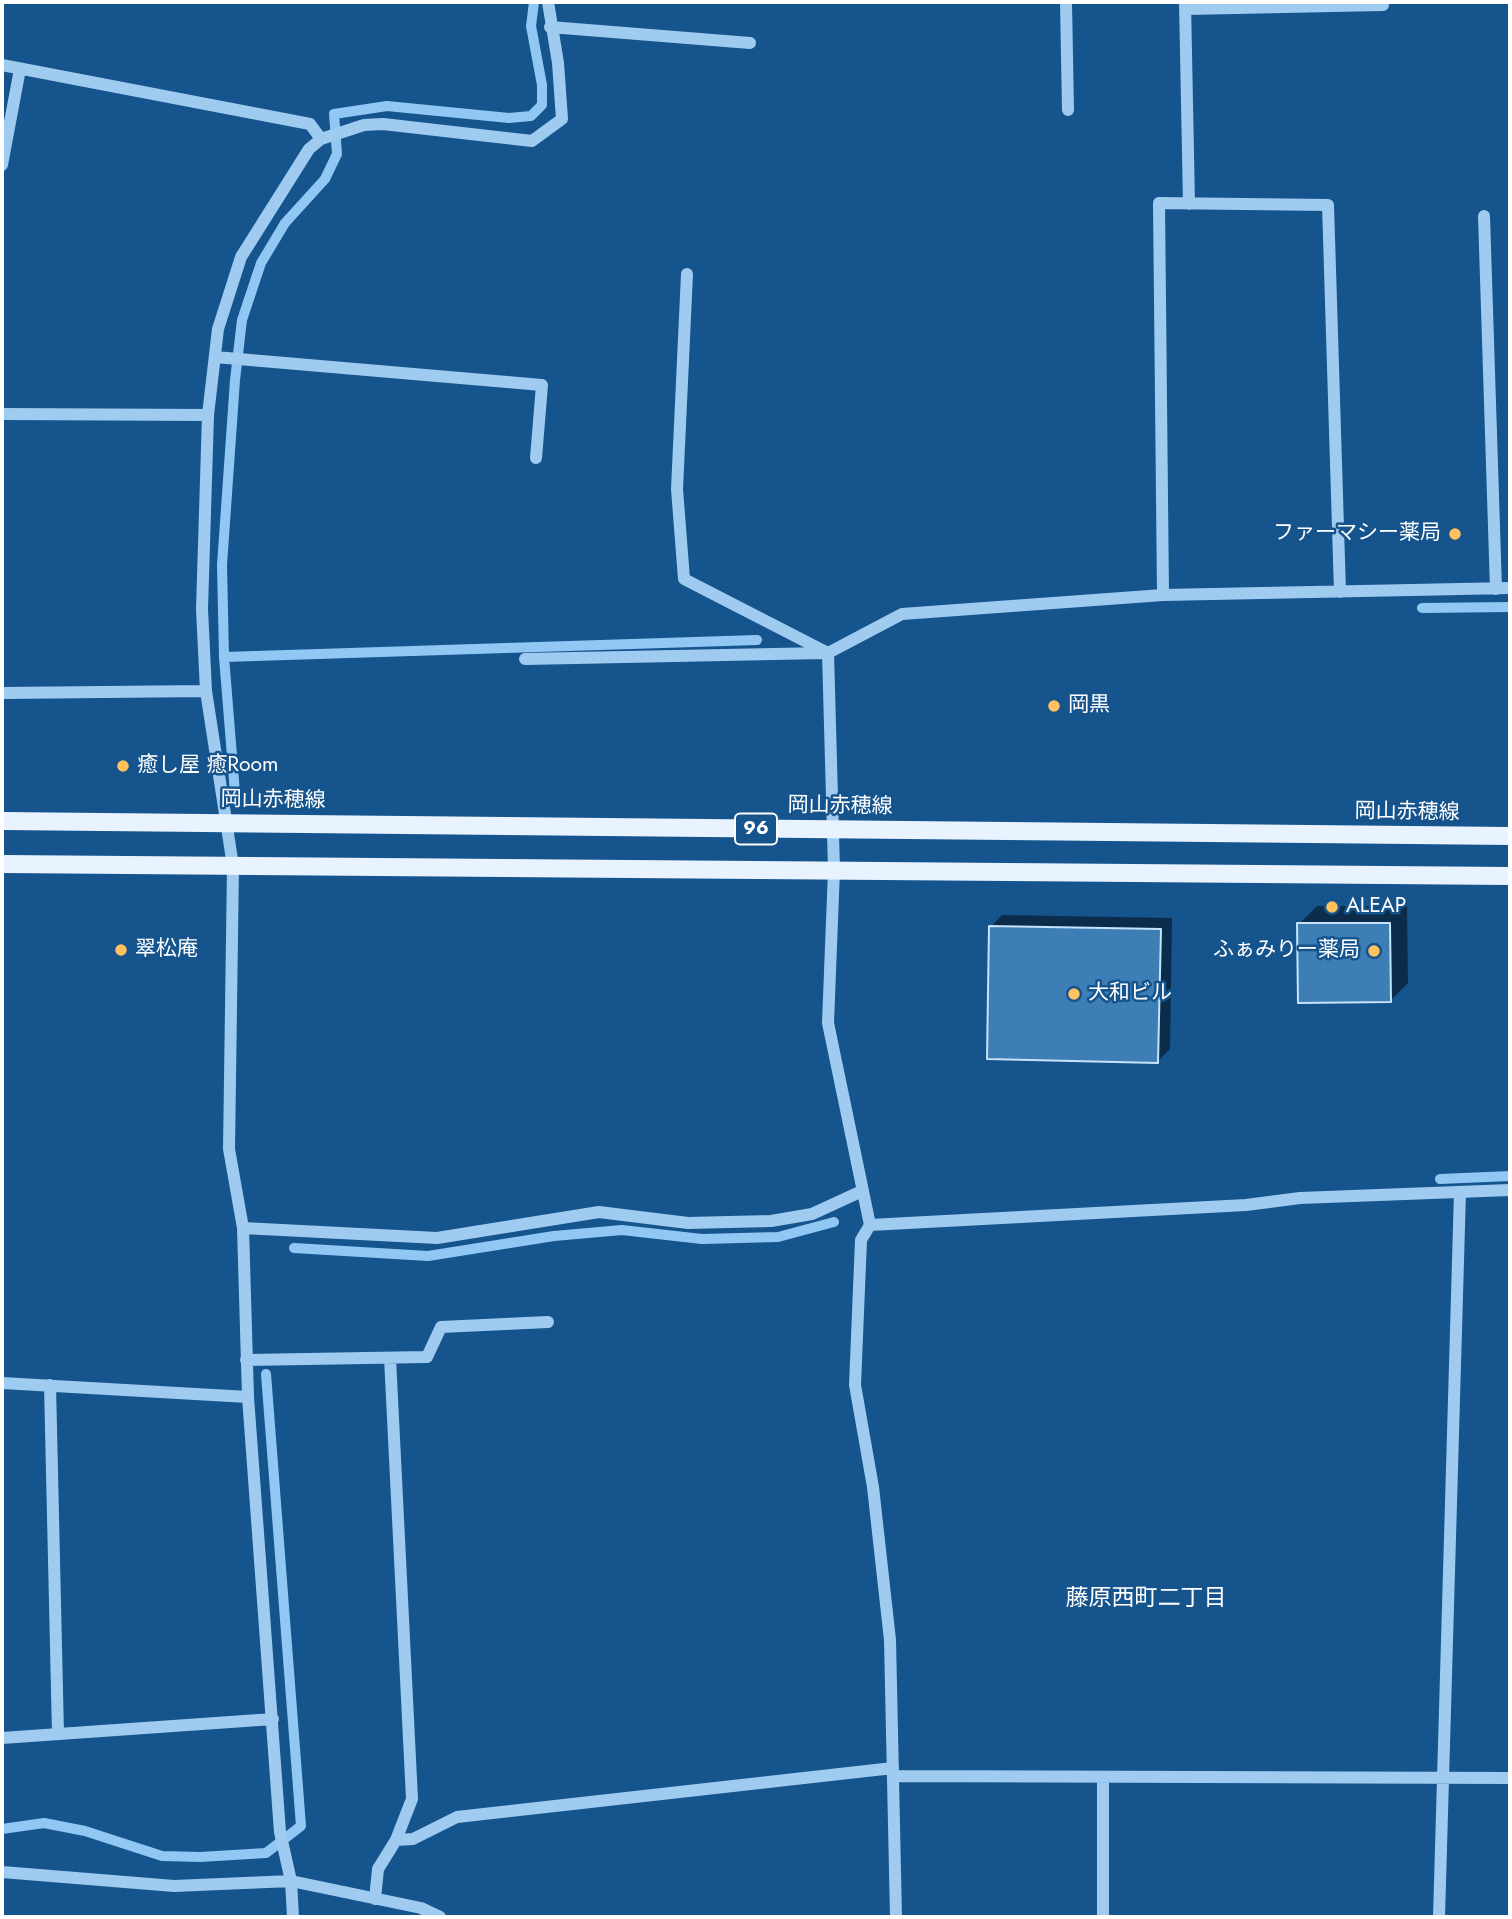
<!DOCTYPE html>
<html>
<head>
<meta charset="utf-8">
<style>
  body { margin:0 }
  #map { position:relative; width:1512px; height:1919px; overflow:hidden; background:#15548d; font-family:Jost,sans-serif }
  canvas { display:block }
  .frame { position:absolute; inset:0; border:4px solid #fff; pointer-events:none }
</style>
</head>
<body>
<div id="map">
<canvas width="1512" height="1919"></canvas>
<div class="frame"></div>
</div>
<script>
const ctx = document.querySelector('canvas').getContext('2d');
ctx.lineJoin = 'round';
function paint(path, color) { ctx.fillStyle = color; ctx.fill(path, 'evenodd'); }
const shape = rows => new Path2D(rows.map(r => 'M' + r).join(''));
function stroke(path, color, width, dash) { ctx.strokeStyle = color; ctx.lineWidth = width; ctx.lineCap = dash ? 'butt' : 'round'; ctx.setLineDash(dash || []); ctx.stroke(path); }
function label(font, color, halo, rows, align = 'center') {
  ctx.font = font + ' Jost,"Noto Sans JP",sans-serif'; ctx.lineWidth = 5; ctx.setLineDash([]); ctx.textBaseline = 'middle'; ctx.strokeStyle = halo; ctx.fillStyle = color; for (const [text, x, y, turn = 0] of rows) {
    ctx.save(); ctx.translate(x, y); ctx.rotate((+turn || 0) * Math.PI / 180); ctx.textAlign = isNaN(turn) ? turn : align; if (halo) ctx.strokeText(text, 0, 0); ctx.fillText(text, 0, 0); ctx.restore();
  }
}
const shadow = shape([
  [1317,906,1407,906,1408,983,1391,1000,1299,924],
  [1002,915,1172,918,1170,1049,1158,1061,991,927]
]);
const stream = shape([
  [1422,608,1510,607],
  [224,657,757,640],
  [235,793,224,657,222,565,235,380,242,320,261,263,285,223,325,179,337,154,334,114,387,106,509,118,531,116,542,105,542,85,531,26,534,2],
  [1440,1179,1510,1176],
  [294,1248,428,1256,554,1236,622,1230,702,1239,778,1237,834,1222],
  [2,1829,44,1823,85,1831,162,1856,200,1857,266,1853,301,1826,266,1374]
]);
const building = shape([
  [1297,923,1390,923,1391,1002,1298,1003,1297,923],
  [989,926,1161,929,1158,1063,987,1059,989,926]
]);
const minor = shape([
  [1066,2,1068,110],
  [1185,2,1189,204],
  [1186,9,1383,5],
  [550,27,750,43],
  [2,65,310,124,321,139],
  [2,165,20,69],
  [1484,216,1496,589],
  [687,274,677,489,684,579,828,653],
  [215,357,542,385,536,458],
  [2,414,208,415],
  [1163,595,1159,203,1328,205,1340,592],
  [525,659,824,653],
  [2,693,206,691],
  [870,1225,1246,1205,1300,1198,1510,1190],
  [243,1228,437,1238,599,1212,688,1223,771,1221,812,1214,862,1191],
  [246,1360,427,1357,441,1327,548,1322],
  [2,1383,248,1397],
  [50,1385,58,1734],
  [2,1738,273,1719],
  [893,1776,1510,1778],
  [396,1840,413,1839,457,1817,893,1768],
  [2,1872,174,1886,291,1881,421,1908,440,1917],
  [375,1899,378,1869,396,1840,412,1799,390,1358],
  [293,1917,291,1881,280,1832,248,1397,243,1228,229,1149,233,866,206,691,202,609,208,415,218,329,241,257,309,149,321,139,364,125,383,124,532,141,562,119,558,63,548,2],
  [896,1917,890,1640,873,1487,855,1385,861,1240,870,1225,828,1023,834,870,828,653,902,614,1163,595,1510,588],
  [1103,1917,1103,1777],
  [1439,1917,1460,1192]
]);
const major = shape([
  [2,821,1510,836],
  [2,864,1510,876]
]);
const markers = [
  [1455,534,7,"#ffc25e"],
  [1054,706,7,"#ffc25e"],
  [123,766,7,"#ffc25e"],
  [1332,907,7,"#ffc25e"],
  [121,950,7,"#ffc25e"],
  [1374,951,7,"#ffc25e"],
  [1074,994,7,"#ffc25e"]
];
const shields = [
  [756,829,42]
];
const shieldNames = [
  ["96",756,829]
];
const poiNames = [
  ["ファーマシー薬局",1441,534,"right"],
  ["岡黒",1068,706],
  ["癒し屋 癒Room",137,766],
  ["ALEAP",1346,907],
  ["翠松庵",135,950],
  ["ふぁみりー薬局",1360,951,"right"],
  ["大和ビル",1088,994]
];
const streetNames = [
  ["岡山赤穂線",273,801,1],
  ["岡山赤穂線",840,807,1],
  ["岡山赤穂線",1407,813,1]
];
const neighbourhoodNames = [
  ["藤原西町二丁目",1146,1599]
];
paint(shadow, '#0007');
stroke(stream, '#91c7f3', 10);
paint(building, '#3d7eb6');
stroke(building, '#c6e3fb', 2);
stroke(minor, '#9fcbf0', 12);
stroke(major, '#e8f3ff', 18);
for (const [x, y, r, color] of markers) { const dot = new Path2D(); dot.arc(x, y, r, 0, 2 * Math.PI); ctx.fillStyle = color; ctx.fill(dot); stroke(dot, '#15548d', 2.5); }
for (const [x, y, w] of shields) { const box = new Path2D(); box.roundRect(x - w / 2, y - 15.5, w, 31, 5); ctx.fillStyle = '#15548d'; ctx.fill(box); stroke(box, '#fff', 2); }
label('bold 19px', '#fff', null, shieldNames);
label('21px', '#fff', '#15548d', poiNames, 'left');
label('21px', '#fff', '#15548d', streetNames);
label('23px', '#fff', '#15548d', neighbourhoodNames);
</script>
</body>
</html>
